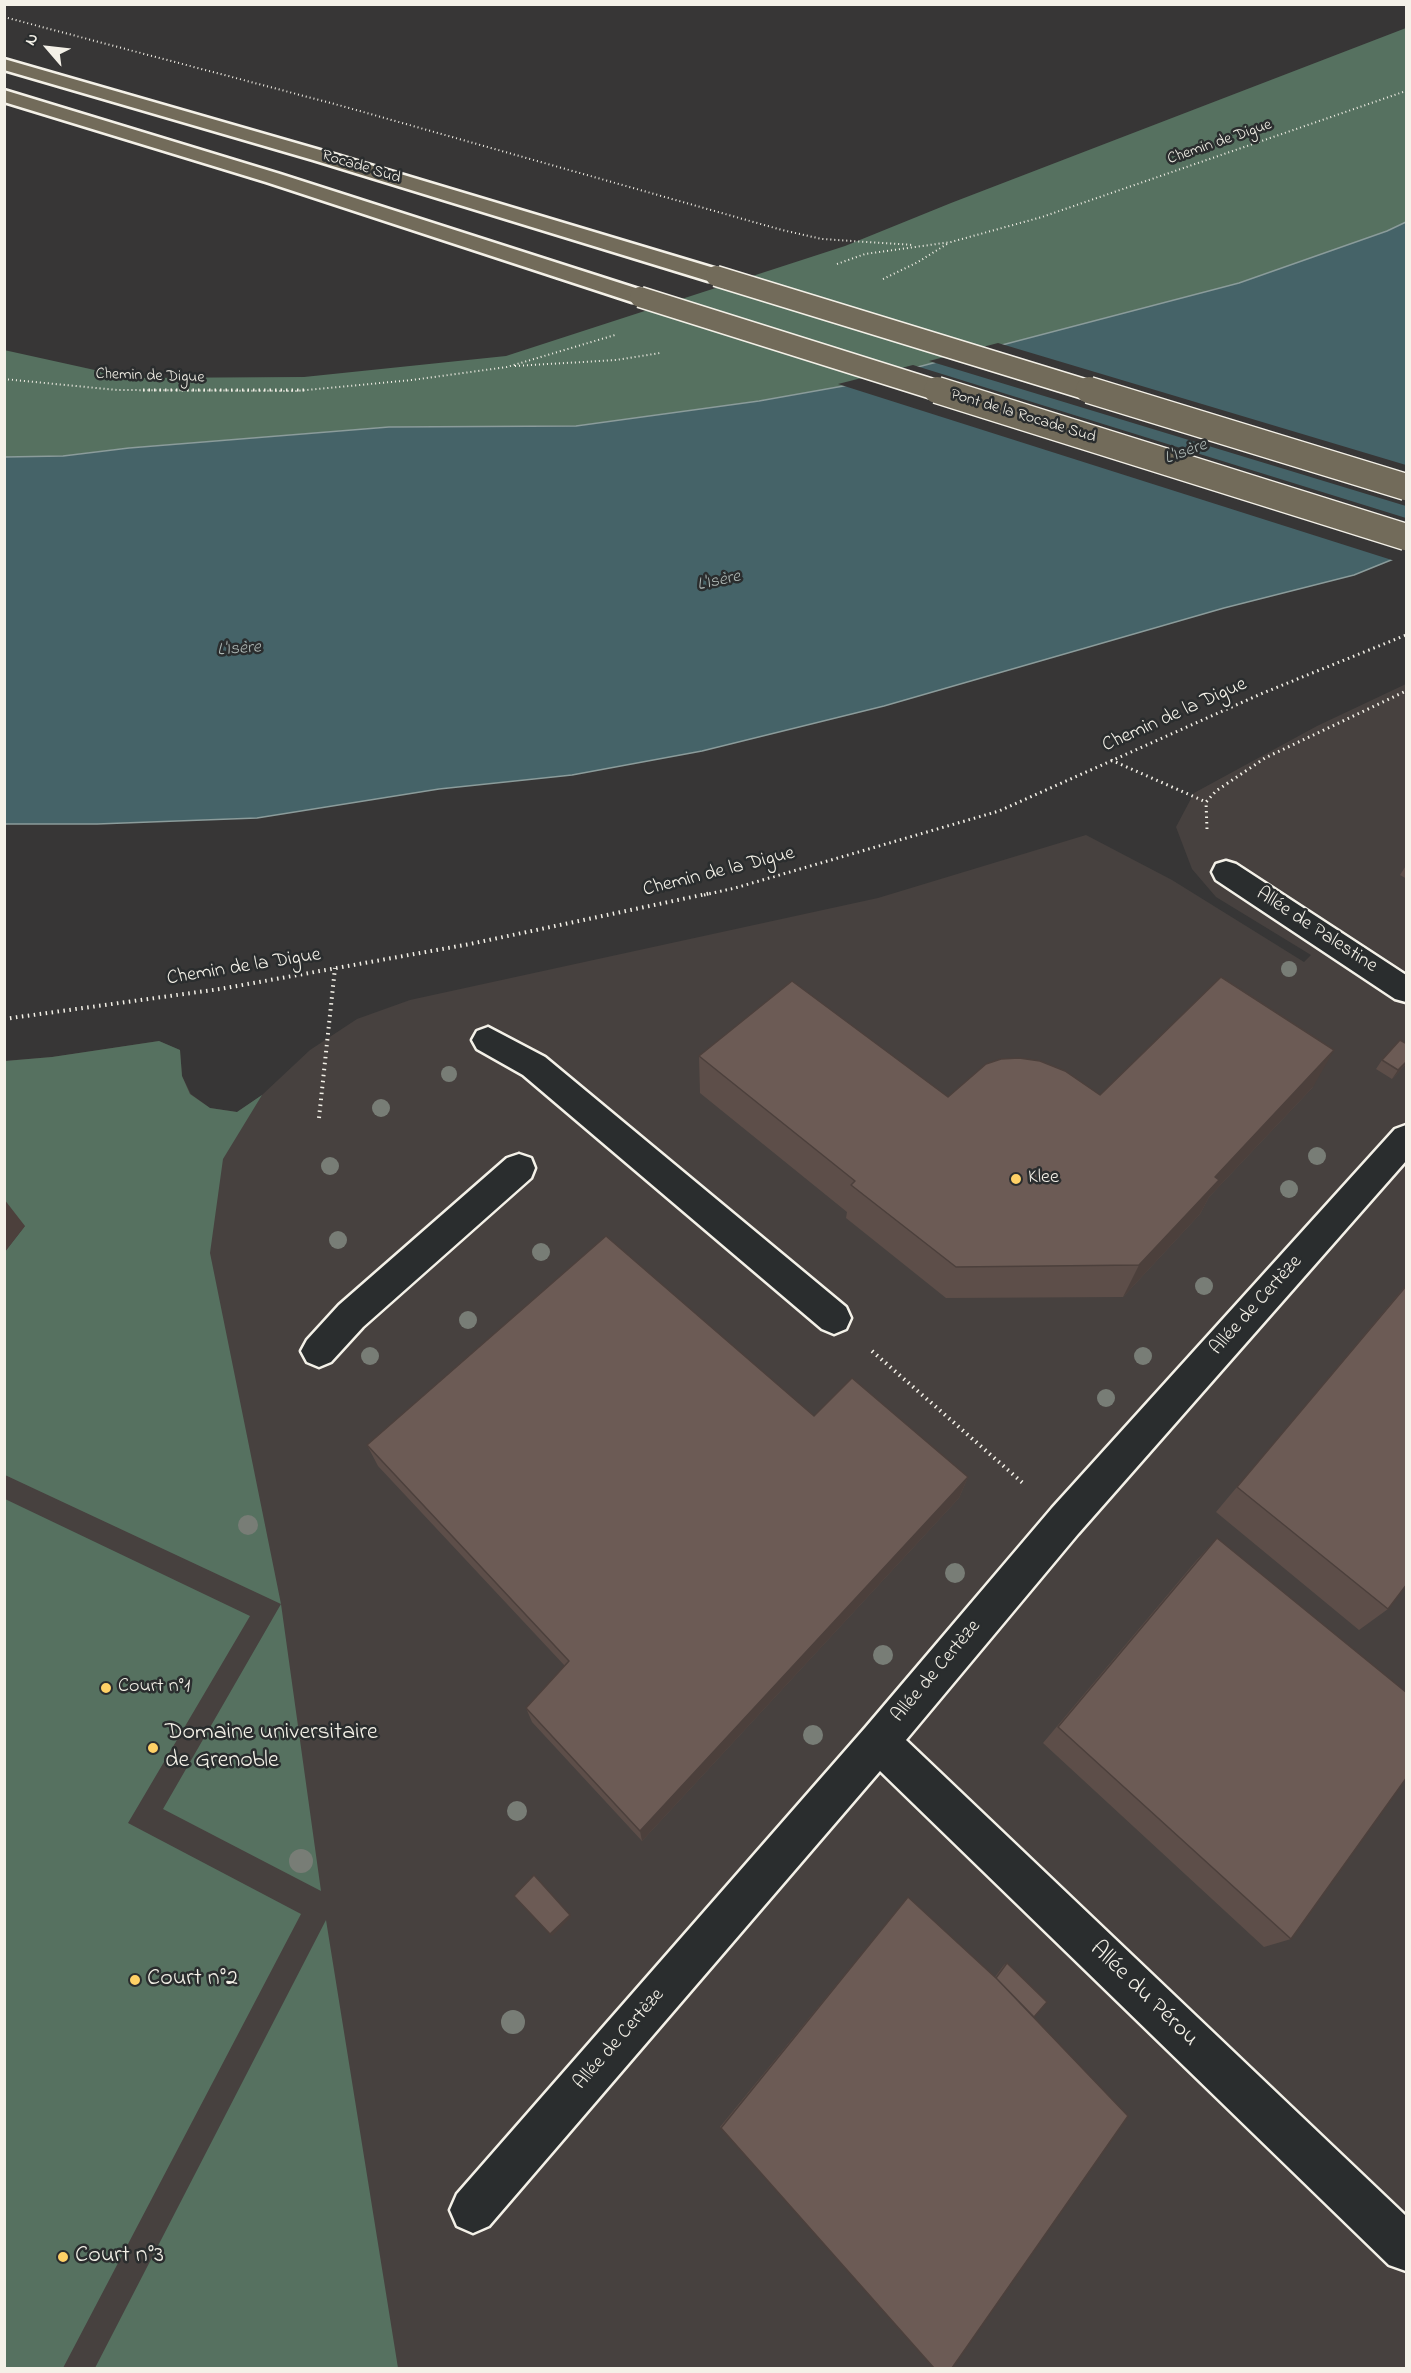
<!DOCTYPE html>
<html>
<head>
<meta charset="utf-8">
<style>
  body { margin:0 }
  #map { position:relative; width:1411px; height:2373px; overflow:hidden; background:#373636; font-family:"Indie Flower",sans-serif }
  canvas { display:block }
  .frame { position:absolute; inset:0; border:6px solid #f4f1e8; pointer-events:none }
  .north { position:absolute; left:18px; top:18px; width:60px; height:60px; -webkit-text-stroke:4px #2a2d2e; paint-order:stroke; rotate:298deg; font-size:16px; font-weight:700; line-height:24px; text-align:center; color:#f4f1e8 }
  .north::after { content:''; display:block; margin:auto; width:21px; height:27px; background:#f4f1e8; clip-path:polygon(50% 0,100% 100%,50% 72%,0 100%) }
</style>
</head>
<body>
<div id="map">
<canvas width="1411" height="2373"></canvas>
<div class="frame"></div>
<div class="north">N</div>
</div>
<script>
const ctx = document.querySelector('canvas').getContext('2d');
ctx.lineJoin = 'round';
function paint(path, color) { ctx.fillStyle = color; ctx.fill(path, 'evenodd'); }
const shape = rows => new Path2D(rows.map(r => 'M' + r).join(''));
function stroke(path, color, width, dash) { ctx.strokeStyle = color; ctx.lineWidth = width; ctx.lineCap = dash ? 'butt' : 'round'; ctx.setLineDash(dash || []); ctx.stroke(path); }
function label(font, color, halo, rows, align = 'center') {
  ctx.font = font + ' "Indie Flower",sans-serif'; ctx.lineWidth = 5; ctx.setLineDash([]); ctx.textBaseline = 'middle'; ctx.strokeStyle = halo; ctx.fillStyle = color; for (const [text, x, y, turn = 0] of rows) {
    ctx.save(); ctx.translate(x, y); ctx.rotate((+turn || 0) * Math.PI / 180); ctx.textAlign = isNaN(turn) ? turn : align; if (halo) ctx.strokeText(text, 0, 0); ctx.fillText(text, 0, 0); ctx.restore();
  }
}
const built = shape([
  [1406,684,1406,2368,5,2368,4,1061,52,1057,159,1041,180,1050,182,1076,191,1094,210,1108,237,1112,262,1095,310,1050,357,1019,410,1000,878,898,1086,835,1172,880,1304,962,1311,955,1216,897,1192,869,1176,827,1194,793,1317,726]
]);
const green = shape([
  [1406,28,1406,222,1387,231,1239,283,849,385,759,401,576,426,389,427,129,448,63,456,5,457,4,350,131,378,304,377,506,356,845,246,951,203],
  [159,1041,180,1050,182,1076,190,1094,210,1108,237,1112,262,1095,223,1159,210,1253,281,1604,321,1891,163,1809,281,1604,5,1475,4,1253,25,1226,5,1236,5,1061,52,1057],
  [5,1499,250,1616,128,1823,301,1914,63,2368,5,2368],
  [326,1920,398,2368,95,2368]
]);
const water = shape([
  [1406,222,1406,554,1354,575,1224,608,884,706,702,751,572,775,439,789,257,818,97,824,5,824,4,457,63,456,129,448,389,427,576,426,759,401,849,385,1239,283,1387,231,1406,222]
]);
const pier = shape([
  [998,343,1406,465,1406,506,929,361],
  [913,365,1406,518,1406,557,1395,561,838,384]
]);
const pathFar2 = shape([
  [4,17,342,106,782,230,822,239,913,245],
  [837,264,865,254,951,242,1042,217,1406,91],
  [883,279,918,262,947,244],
  [515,366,616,360,660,353],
  [4,379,117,390,296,391,412,380,507,367,615,335]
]);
const pathFar1 = shape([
  [143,390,305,390],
  [1111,760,1206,802],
  [1207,829,1206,802,1216,791,1265,758,1406,691],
  [704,895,735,888,999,811,1263,693,1406,635]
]);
const path = shape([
  [4,1019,220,989,470,944,711,893],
  [319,1118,335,968],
  [872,1351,1024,1484]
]);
const lane = shape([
  [488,1027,545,1057,846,1307,851,1318,846,1329,834,1334,822,1329,523,1075,477,1049,472,1040,477,1031,488,1027],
  [519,1154,531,1158,535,1168,531,1178,363,1327,331,1362,319,1367,307,1362,301,1351,307,1340,339,1305,507,1158,519,1154]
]);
const street = shape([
  [1226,861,1236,864,1406,975,1406,1002,1395,999,1216,880,1212,872,1216,864,1226,861],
  [1406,1125,1406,1161,1078,1534,906,1740,1406,2216,1406,2271,1389,2265,880,1771,489,2226,473,2233,457,2226,450,2210,457,2194,865,1728,1052,1508,1395,1129,1406,1125]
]);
const highway = shape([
  [4,59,327,152,724,271,727,276,724,281,716,282,708,281,313,160,4,70,4,59],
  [4,90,280,174,648,292,651,297,648,302,640,303,632,302,266,182,4,102,4,90]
]);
const highwayBridgeFar1 = shape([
  [716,276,1094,392],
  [640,297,942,392]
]);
const highwayBridge = shape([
  [937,390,1406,537],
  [1089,390,1406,487]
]);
const trees = [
  [1289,969,8],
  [449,1074,8],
  [381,1108,9],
  [1317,1156,9],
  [330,1166,9],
  [1289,1189,9],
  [338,1240,9],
  [541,1252,9],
  [1204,1286,9],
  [468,1320,9],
  [370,1356,9],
  [1143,1356,9],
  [1106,1398,9],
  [248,1525,10],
  [955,1573,10],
  [883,1655,10],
  [813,1735,10],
  [517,1811,10],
  [301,1861,12],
  [513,2022,12]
];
const wall = shape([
  [1407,864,1407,879,1400,875],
  [1407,1044,1407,1063,1392,1079,1376,1069,1382,1060],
  [699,1056,948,1097,1100,1095,1313,1087,1209,1197,1200,1214,1123,1297,946,1298,846,1218,847,1212,700,1093],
  [1407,1284,1388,1609,1359,1630,1216,1512],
  [814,1416,968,1477,959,1498,642,1841,532,1722,526,1708,565,1666,378,1466,367,1445],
  [1217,1538,1291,1939,1264,1947,1043,1743,1196,1561],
  [908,1897,995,1977,1004,1965,1007,1963,1034,2017,934,2368,720,2127]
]);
const shadedWall = shape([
  [1334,1050,1313,1087,1209,1197,1200,1214,1123,1297,1139,1265,1215,1177],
  [1407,1061,1407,1063,1392,1079,1398,1070],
  [4,1199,25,1226,4,1253],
  [968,1477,959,1498,642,1841,640,1831],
  [570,1915,571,1917,552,1936,550,1934]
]);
const building = shape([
  [1221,977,1334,1050,1215,1177,1219,1180,1139,1265,956,1267,851,1185,855,1181,699,1056,792,981,948,1097,986,1064,1001,1059,1019,1058,1040,1061,1065,1071,1100,1095,1221,977],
  [1400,1040,1407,1044,1407,1061,1398,1070,1382,1060,1400,1040],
  [606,1236,814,1416,852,1378,968,1477,640,1831,526,1708,569,1661,367,1445,606,1236],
  [1407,1285,1407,1584,1388,1609,1237,1487,1407,1285],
  [1217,1538,1407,1693,1407,1777,1291,1939,1058,1727,1217,1538],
  [534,1875,570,1915,550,1934,514,1896,534,1875],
  [908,1897,997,1979,1128,2116,952,2368,934,2368,721,2128,908,1897],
  [1007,1963,1047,2002,1034,2017,996,1978,1007,1963]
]);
const markers = [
  [1016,1179,6,"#ffd166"],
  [106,1688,6,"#ffd166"],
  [153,1748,6,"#ffd166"],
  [135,1980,6,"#ffd166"],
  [63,2257,6,"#ffd166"]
];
const farStreetnames = [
  ["Chemin de Digue",1220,143,-19],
  ["Rocade Sud",361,168,17],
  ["Chemin de Digue",150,377,2],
  ["Pont de la Rocade Sud",1023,417,17]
];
const farWaternames = [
  ["L'Isère",1186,453,-20],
  ["L'Isère",719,582,-12],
  ["L'Isère",239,650,-4]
];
const streetNames = [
  ["Chemin de la Digue",1175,716,-24],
  ["Chemin de la Digue",719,873,-14],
  ["Allée de Palestine",1316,931,33],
  ["Chemin de la Digue",244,968,-9],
  ["Allée de Certèze",1257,1306,-48],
  ["Allée de Certèze",937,1672,-50],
  ["Allée de Certèze",620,2040,-49]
];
const poiNames = [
  ["Klee",1028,1179],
  ["Court n°1",118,1688]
];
const nearPoinames = [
  ["Domaine universitaire",165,1734],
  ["de Grenoble",165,1762],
  ["Court n°2",147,1980],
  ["Court n°3",75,2257]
];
const nearStreetnames = [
  ["Allée du Pérou",1143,1995,44]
];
paint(built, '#47413f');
paint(green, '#567160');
paint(water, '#456368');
stroke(water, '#8b9c9b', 1.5);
paint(pier, '#373636');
stroke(lane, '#f4f1e8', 5);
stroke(street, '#f4f1e8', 5);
stroke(highway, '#f4f1e8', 5);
stroke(pathFar2, '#f4f1e8', 2, [1, 3]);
stroke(pathFar1, '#f4f1e8', 3, [1.5, 4]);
stroke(path, '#f4f1e8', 4, [1.5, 4.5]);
paint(lane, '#2a2d2e');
paint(street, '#2a2d2e');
paint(highway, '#726b5a');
stroke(highwayBridgeFar1, '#f4f1e8', 23, []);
stroke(highwayBridge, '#f4f1e8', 29, []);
stroke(highwayBridgeFar1, '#726b5a', 20);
stroke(highwayBridge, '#726b5a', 26);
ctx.fillStyle = '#787d76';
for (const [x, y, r] of trees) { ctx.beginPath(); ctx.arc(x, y, r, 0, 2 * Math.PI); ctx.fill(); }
paint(wall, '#5d4e49');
paint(shadedWall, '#4c403c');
paint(building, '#6c5b55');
stroke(building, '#4c403c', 1.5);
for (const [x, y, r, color] of markers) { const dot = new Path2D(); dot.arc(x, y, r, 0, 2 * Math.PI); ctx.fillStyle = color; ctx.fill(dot); stroke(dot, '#2a2d2e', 2); }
label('16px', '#f4f1e8', '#2a2d2e', farStreetnames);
label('italic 18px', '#aeb8b5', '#2a2d2e', farWaternames);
label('20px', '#f4f1e8', '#2a2d2e', streetNames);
label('20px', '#f4f1e8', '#2a2d2e', poiNames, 'left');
label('24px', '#f4f1e8', '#2a2d2e', nearPoinames, 'left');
label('24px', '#f4f1e8', '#2a2d2e', nearStreetnames);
</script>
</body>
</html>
